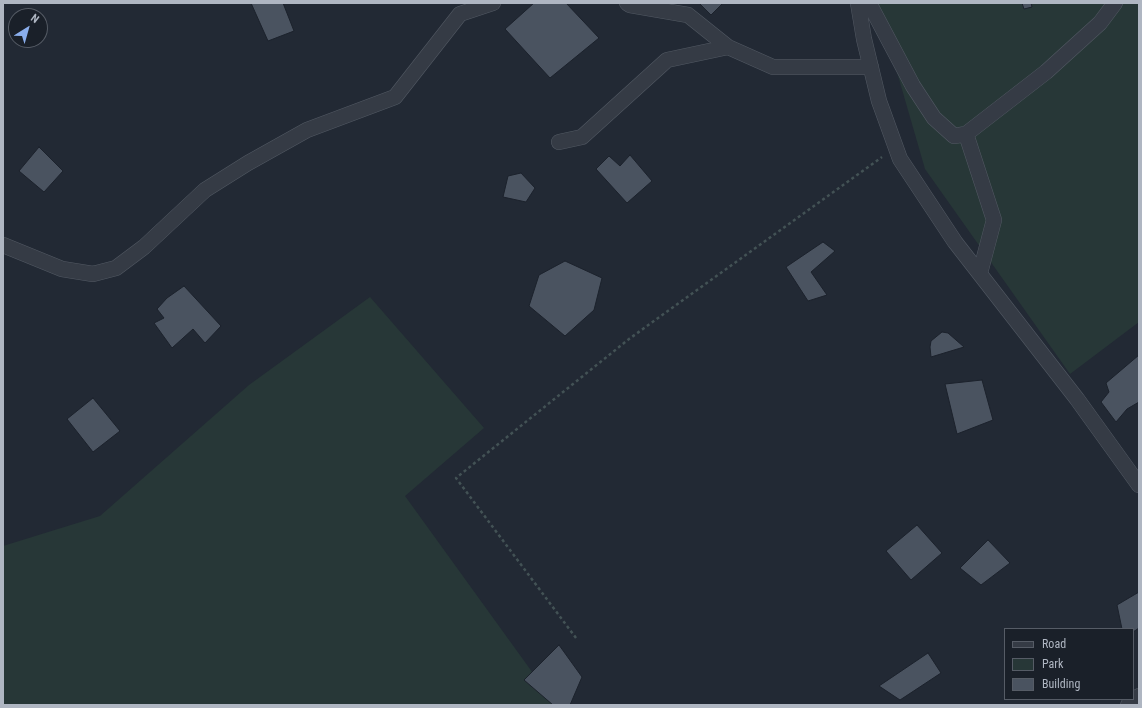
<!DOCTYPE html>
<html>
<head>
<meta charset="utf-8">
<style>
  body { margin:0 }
  #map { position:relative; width:1142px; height:708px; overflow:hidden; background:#222934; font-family:"Roboto Condensed",sans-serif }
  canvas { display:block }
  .frame { position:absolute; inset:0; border:4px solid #afb6c2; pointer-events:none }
  .legend { position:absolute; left:1004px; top:628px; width:130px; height:72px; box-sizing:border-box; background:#1a2029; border:1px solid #565c66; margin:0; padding:5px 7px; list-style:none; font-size:12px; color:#afb6c2 }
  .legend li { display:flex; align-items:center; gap:8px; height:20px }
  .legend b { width:20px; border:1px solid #565c66 }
  .north { position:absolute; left:8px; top:8px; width:40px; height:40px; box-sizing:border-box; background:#1a2029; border:1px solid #565c66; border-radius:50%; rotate:37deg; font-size:11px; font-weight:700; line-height:16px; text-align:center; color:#afb6c2 }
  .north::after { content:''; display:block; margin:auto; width:14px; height:18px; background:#8aaeec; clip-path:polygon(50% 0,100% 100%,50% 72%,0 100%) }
</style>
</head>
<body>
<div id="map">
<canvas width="1142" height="708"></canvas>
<div class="frame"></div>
<ul class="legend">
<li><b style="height:5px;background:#353b45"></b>Road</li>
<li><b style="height:11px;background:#273737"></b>Park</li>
<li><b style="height:11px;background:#4a5360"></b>Building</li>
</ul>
<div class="north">N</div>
</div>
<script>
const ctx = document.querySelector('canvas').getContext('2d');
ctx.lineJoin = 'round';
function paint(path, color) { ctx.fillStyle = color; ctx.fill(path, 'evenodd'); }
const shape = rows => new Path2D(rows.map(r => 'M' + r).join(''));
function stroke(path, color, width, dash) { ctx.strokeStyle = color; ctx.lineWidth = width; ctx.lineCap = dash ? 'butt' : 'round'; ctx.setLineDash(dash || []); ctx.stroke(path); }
const green = shape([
  [877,3,1139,3,1139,322,1070,374,925,169],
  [370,297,484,428,405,496,556,705,3,705,3,546,100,516,249,385]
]);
const building = shape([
  [251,3,283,3,294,31,268,41,251,3],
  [534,3,566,3,599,38,550,78,505,29,534,3],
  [699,3,723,3,711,15,699,3],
  [1022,3,1031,3,1032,7,1024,9,1022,3],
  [39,147,63,171,44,192,19,171,39,147],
  [630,155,652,181,627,203,596,169,609,156,620,166,630,155],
  [521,173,535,188,526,202,503,197,508,176,521,173],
  [823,242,835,251,811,272,827,295,808,301,786,267,823,242],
  [565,261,602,278,594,310,565,336,529,306,539,275,565,261],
  [184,286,221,326,205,343,193,329,172,348,154,323,164,318,157,309,167,298,184,286],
  [942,332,948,333,964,347,931,357,930,347,931,341,942,332],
  [1139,355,1139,402,1127,409,1116,422,1101,402,1109,392,1106,383,1139,355],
  [982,380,993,420,957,434,945,384,982,380],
  [93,398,120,431,93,452,67,419,93,398],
  [917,525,942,553,911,580,886,551,917,525],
  [988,540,1010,563,981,585,960,568,988,540],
  [1139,592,1139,628,1133,632,1133,629,1122,629,1117,605,1139,592],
  [559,645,582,677,570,705,553,705,524,680,559,645],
  [928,653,941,673,900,700,879,686,928,653]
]);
const path = shape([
  [576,638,456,478,629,339,882,157]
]);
const minor = shape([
  [627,3,630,5,688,15,728,47,773,67,871,67],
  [858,3,864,39,879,101,900,159,955,242,1077,399,1139,485],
  [869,3,913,86,934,118,954,136,966,134,1046,72,1100,23,1115,3],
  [966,134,994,220,980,273],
  [559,142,582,137,667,60,728,47],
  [3,245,62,269,93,274,116,268,144,247,205,190,248,163,307,130,395,97,460,14,493,3],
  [1128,705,1139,696]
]);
paint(green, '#273737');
paint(building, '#4a5360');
stroke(building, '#1c222c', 1);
stroke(minor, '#525963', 16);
stroke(path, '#435255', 2.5, [3, 3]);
stroke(minor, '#353b45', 15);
</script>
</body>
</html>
